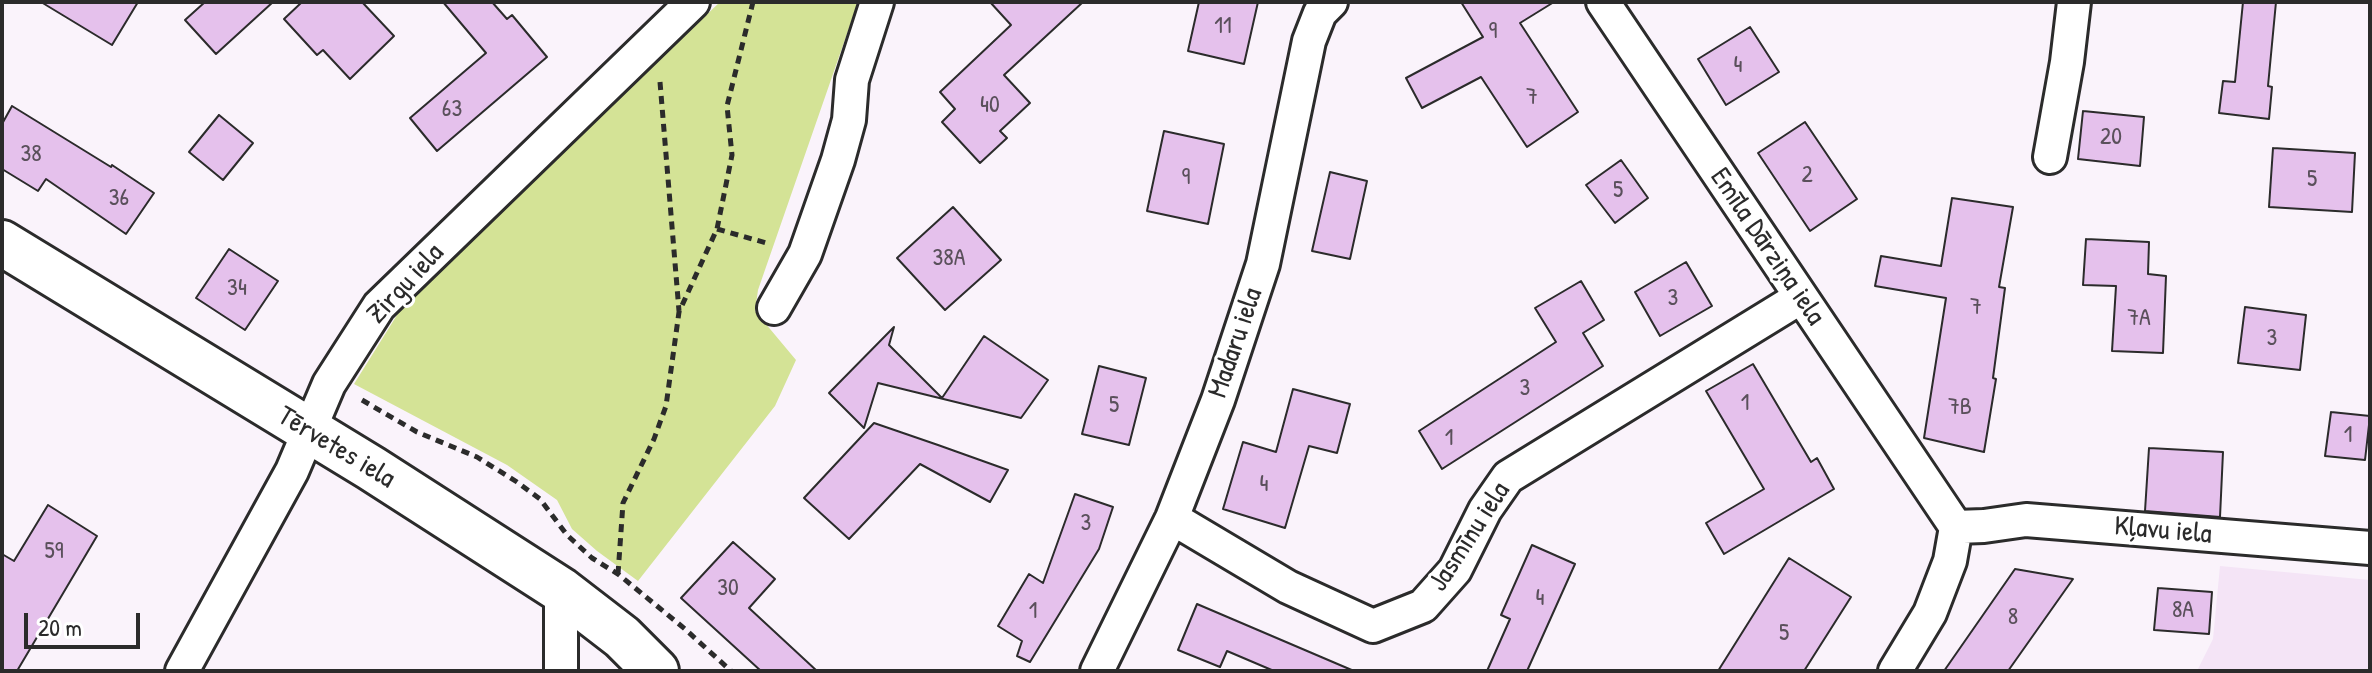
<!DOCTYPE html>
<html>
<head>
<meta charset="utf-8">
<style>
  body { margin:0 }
  #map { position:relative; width:2372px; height:673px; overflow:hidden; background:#faf3fb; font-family:"Patrick Hand",sans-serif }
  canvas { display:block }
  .frame { position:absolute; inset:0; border:4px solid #2b2b2b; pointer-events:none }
  .scale { position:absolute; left:24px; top:613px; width:116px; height:36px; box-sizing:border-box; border:4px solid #2b2b2b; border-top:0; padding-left:10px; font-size:24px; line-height:28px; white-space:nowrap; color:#2b2b2b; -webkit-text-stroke:6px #fff; paint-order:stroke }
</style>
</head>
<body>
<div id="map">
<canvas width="2372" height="673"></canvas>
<div class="frame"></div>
<div class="scale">20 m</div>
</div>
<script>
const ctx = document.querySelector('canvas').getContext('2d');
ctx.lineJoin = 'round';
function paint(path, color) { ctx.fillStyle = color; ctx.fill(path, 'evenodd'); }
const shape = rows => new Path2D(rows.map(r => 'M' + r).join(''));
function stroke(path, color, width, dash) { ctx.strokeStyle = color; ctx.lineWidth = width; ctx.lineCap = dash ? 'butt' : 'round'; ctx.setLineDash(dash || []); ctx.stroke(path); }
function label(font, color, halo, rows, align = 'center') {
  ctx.font = font + ' "Patrick Hand",sans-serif'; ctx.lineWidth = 6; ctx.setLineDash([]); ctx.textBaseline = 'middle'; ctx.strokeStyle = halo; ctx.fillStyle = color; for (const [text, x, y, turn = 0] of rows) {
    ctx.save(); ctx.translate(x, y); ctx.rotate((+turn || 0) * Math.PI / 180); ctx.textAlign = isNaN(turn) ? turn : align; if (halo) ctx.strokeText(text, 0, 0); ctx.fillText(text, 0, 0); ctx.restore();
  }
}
const built = shape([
  [2220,566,2370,580,2370,671,2197,671,2213,639]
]);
const green = shape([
  [720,2,858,2,758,290,755,311,796,360,775,406,638,581,597,551,572,529,557,500,507,465,354,384,407,299]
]);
const building = shape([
  [41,2,138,2,112,45,41,2],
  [205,2,273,2,216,54,185,20,205,2],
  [302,2,362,2,394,36,350,79,323,50,317,55,284,19,302,2],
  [443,2,492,2,507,19,512,15,547,57,437,151,410,118,486,53,443,2],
  [990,2,1083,2,1004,75,1030,103,1000,131,1007,138,980,163,942,122,955,109,940,92,1011,25,990,2],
  [1199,2,1258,2,1244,64,1188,51,1199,2],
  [1461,2,1554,2,1520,23,1578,112,1527,147,1481,77,1422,108,1406,78,1483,37,1461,2],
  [2243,2,2276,2,2268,86,2272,87,2269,119,2219,113,2223,81,2235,82,2243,2],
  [1750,27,1779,72,1726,105,1698,59,1750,27],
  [12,106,111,167,112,165,154,193,126,234,46,179,38,191,2,169,2,124,12,106],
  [2083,111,2144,117,2140,166,2078,159,2083,111],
  [219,115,253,143,223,180,189,152,219,115],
  [1805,122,1857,199,1810,231,1758,153,1805,122],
  [1164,131,1224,144,1208,224,1147,211,1164,131],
  [2273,148,2355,153,2352,212,2269,207,2273,148],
  [1621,160,1648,198,1615,223,1586,185,1621,160],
  [1330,172,1367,181,1350,259,1312,251,1330,172],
  [1952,198,2013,207,1999,287,2005,288,1993,378,1996,379,1984,452,1924,438,1946,298,1875,286,1881,256,1941,266,1952,198],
  [953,207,1001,260,945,310,897,258,953,207],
  [2086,239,2149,242,2148,274,2166,276,2163,353,2112,351,2116,286,2083,285,2086,239],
  [229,249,278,281,245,330,196,298,229,249],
  [1686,262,1712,306,1660,336,1635,292,1686,262],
  [1581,281,1604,320,1583,333,1603,366,1442,469,1419,431,1556,342,1535,308,1581,281],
  [2245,307,2306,315,2300,370,2238,363,2245,307],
  [894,327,889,345,942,398,984,336,1048,380,1021,418,878,383,864,428,829,393,894,327],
  [1753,364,1811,462,1817,458,1834,489,1724,554,1706,523,1764,489,1706,391,1753,364],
  [1099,366,1146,378,1129,445,1082,434,1099,366],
  [1293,389,1350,404,1337,453,1309,446,1285,528,1223,509,1243,442,1276,452,1293,389],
  [2331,412,2370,416,2365,460,2325,456,2331,412],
  [874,423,938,445,1008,470,990,502,920,464,849,539,804,498,874,423],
  [2149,448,2223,452,2220,517,2145,511,2149,448],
  [1075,494,1113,507,1099,549,1030,662,1017,656,1022,641,998,626,1029,574,1043,583,1075,494],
  [48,505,97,536,17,671,2,671,2,554,14,561,48,505],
  [733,542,775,579,749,608,817,671,761,671,681,598,733,542],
  [1532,545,1575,564,1527,671,1487,671,1510,619,1501,615,1532,545],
  [1789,558,1851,597,1804,671,1718,671,1789,558],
  [2015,569,2073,579,2008,671,1944,671,2015,569],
  [2158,588,2212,592,2209,634,2154,630,2158,588],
  [1197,604,1354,671,1274,671,1227,651,1220,667,1178,650,1197,604]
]);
const path = shape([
  [660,82,679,311],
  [717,229,770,244],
  [362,400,417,432,477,457,517,482,540,499,567,535,592,558,618,574,685,629,731,671],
  [618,574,623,503,654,439,666,406,679,312,717,229,732,155,727,106,753,2]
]);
const minor = shape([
  [1603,2,1956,527,1950,561,1930,613,1895,671],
  [2050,157,2067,62,2074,2],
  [774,308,805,254,838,160,849,120,852,80,877,2],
  [1172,518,1288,587,1373,626,1423,606,1455,570,1485,510,1508,477,1801,297],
  [1956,527,1984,526,2026,520,2370,548],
  [182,671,292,471,329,384,379,306,693,2],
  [561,671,561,590],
  [1097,671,1172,518,1218,400,1263,264,1309,41,1320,13,1331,2]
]);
const secondary = shape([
  [2,243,371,468,561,590,622,637,656,671]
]);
const numberNames = [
  ["11",1223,27],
  ["9",1493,32],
  ["4",1738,66],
  ["7",1532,98],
  ["40",990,106],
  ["63",452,110],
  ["20",2111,138],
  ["38",31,155],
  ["2",1807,176],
  ["9",1186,178],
  ["5",2312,180],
  ["5",1618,191],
  ["36",119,199],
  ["38A",949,259],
  ["34",237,289],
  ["3",1673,299],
  ["7",1976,308],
  ["7A",2139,319],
  ["3",2272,339],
  ["3",1525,389],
  ["1",1745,404],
  ["5",1114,406],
  ["7B",1960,408],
  ["1",2348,436],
  ["1",1449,439],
  ["4",1264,485],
  ["3",1086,524],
  ["59",54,552],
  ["30",728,589],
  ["4",1540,599],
  ["8A",2183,611],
  ["1",1033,612],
  ["8",2013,618],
  ["5",1784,634]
];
const streetNames = [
  ["Emīla Dārziņa iela",1767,247,56],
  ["Zirgu iela",406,284,-47],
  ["Madaru iela",1236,343,-71],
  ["Tērvetes iela",336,448,31],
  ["Kļavu iela",2163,531,5],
  ["Jasmīnu iela",1470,537,-57]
];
paint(built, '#f4e4f6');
paint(green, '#d4e396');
paint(building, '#e5c1ec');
stroke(building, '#2b2b2b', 2);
stroke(minor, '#2b2b2b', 38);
stroke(secondary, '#2b2b2b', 50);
stroke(path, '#2b2b2b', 5, [8, 6]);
stroke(minor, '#fff', 32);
stroke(secondary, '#fff', 44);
label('24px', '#5a505b', null, numberNames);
label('28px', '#2b2b2b', '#fff', streetNames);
</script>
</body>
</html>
